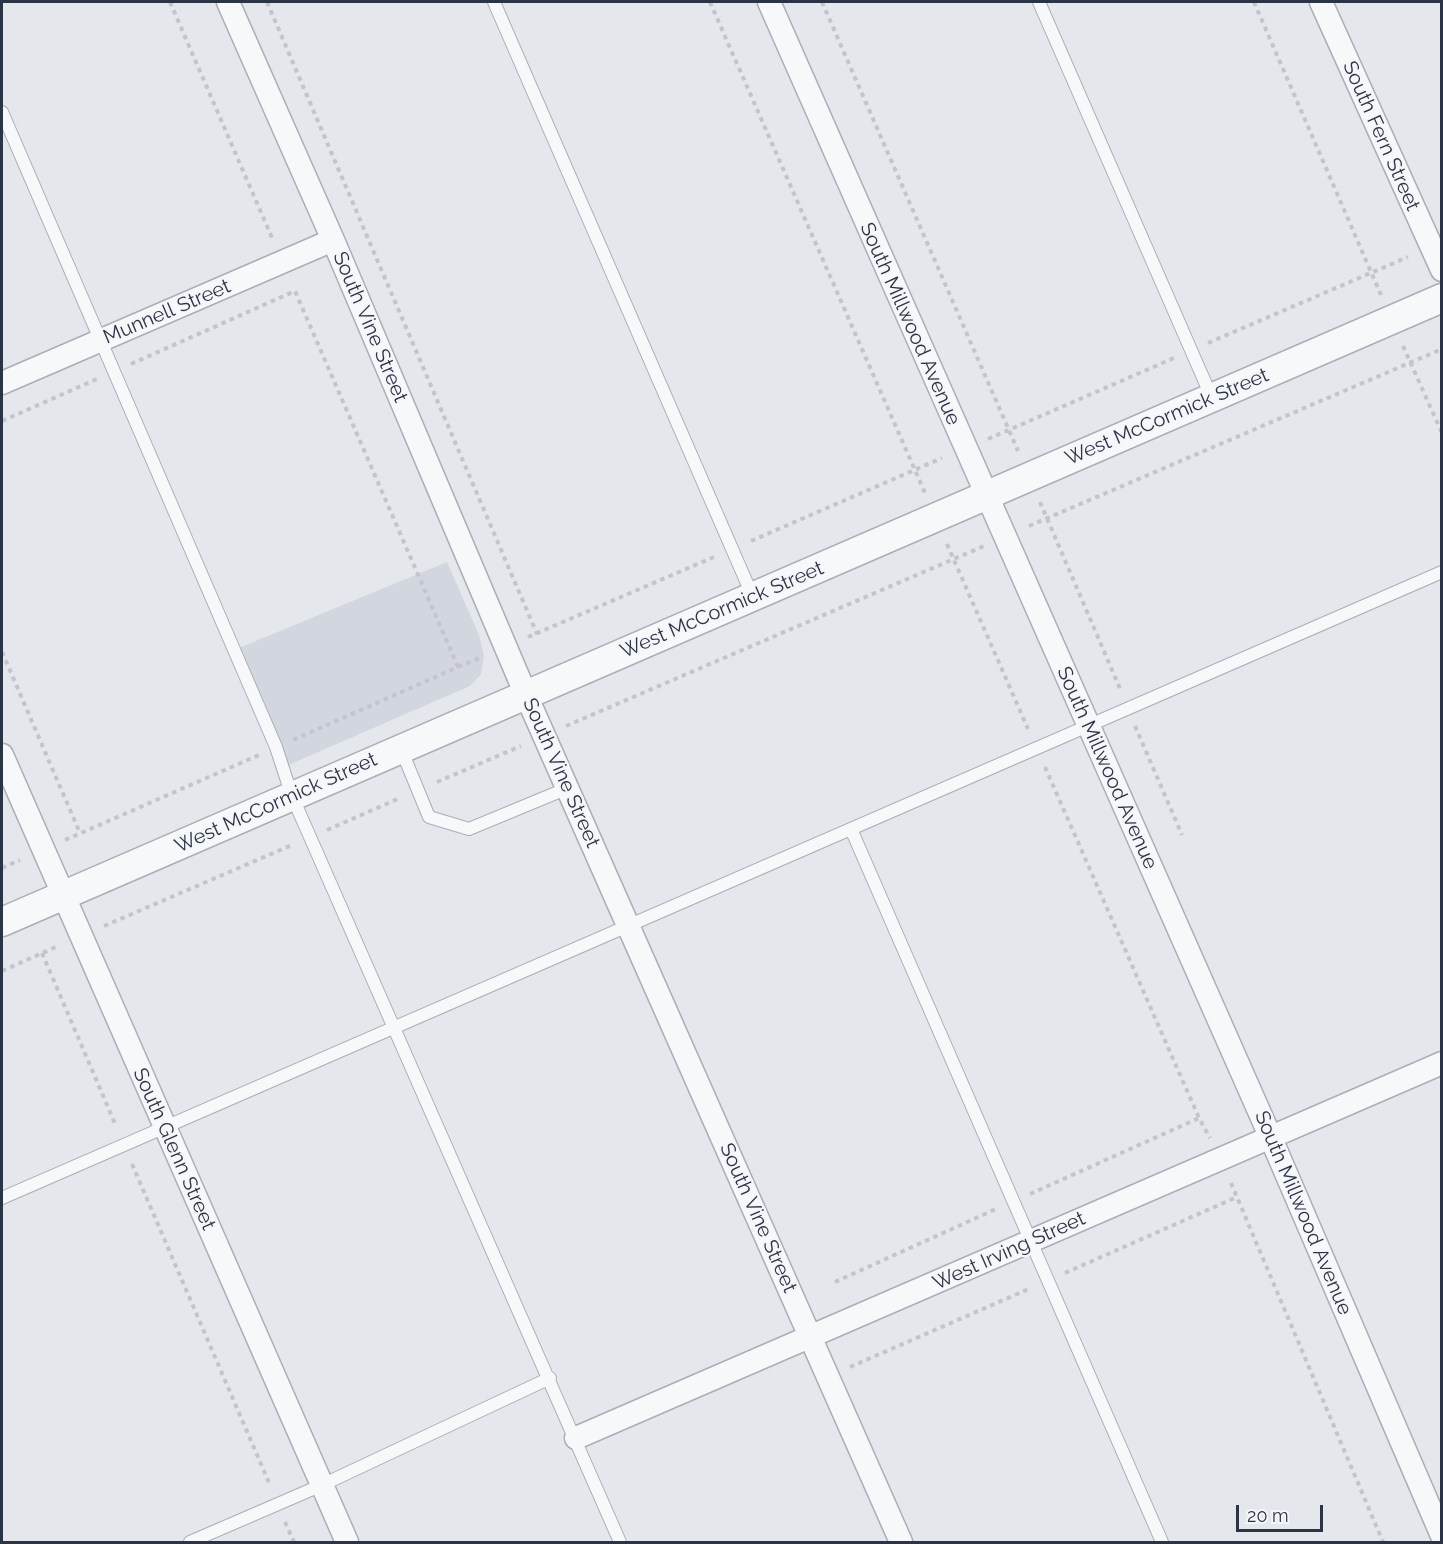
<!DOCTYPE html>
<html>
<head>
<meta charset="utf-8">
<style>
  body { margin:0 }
  #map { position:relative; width:1443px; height:1544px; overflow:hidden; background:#e4e7ec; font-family:Raleway,sans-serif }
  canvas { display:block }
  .frame { position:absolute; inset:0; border:3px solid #2b3445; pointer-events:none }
  .scale { position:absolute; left:1236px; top:1505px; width:87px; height:27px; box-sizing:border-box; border:3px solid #2b3445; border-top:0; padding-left:8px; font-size:18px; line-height:21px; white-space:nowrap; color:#2b3445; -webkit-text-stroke:4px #f4f6f9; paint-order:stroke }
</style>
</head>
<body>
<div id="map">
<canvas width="1443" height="1544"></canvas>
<div class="frame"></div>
<div class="scale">20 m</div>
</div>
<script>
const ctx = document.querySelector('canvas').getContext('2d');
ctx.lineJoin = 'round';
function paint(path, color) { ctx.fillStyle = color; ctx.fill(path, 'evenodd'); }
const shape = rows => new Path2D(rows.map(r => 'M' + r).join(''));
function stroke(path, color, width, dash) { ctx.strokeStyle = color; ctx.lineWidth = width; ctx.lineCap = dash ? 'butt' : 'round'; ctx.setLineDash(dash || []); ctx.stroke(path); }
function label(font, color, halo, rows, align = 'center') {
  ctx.font = font + ' Raleway,sans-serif'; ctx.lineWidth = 4.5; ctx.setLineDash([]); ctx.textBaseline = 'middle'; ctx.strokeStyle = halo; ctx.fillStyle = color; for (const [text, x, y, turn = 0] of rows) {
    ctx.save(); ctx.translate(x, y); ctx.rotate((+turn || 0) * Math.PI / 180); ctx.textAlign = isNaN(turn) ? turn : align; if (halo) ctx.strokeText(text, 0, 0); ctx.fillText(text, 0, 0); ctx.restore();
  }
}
const built = shape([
  [447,562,479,635,484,656,481,674,470,686,286,766,234,650]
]);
const path = shape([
  [170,2,273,240],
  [267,2,537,634],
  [710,2,925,493],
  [822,2,1018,451],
  [1254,2,1381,295],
  [1208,343,1408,257],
  [1403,346,1442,433],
  [131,364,295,291,458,667,293,740],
  [2,421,97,379],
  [988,439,1174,358],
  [1040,502,1121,691],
  [1029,526,1442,349],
  [751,541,942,458],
  [947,544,1028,729],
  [528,637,714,557],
  [2,652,80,833],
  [458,667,482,657],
  [566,726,984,546],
  [1135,726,1182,835],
  [1045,767,1199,1118],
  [437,782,521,746],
  [327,830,400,798],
  [65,840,259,755],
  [2,868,20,860],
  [104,926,292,845],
  [42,953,116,1126],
  [2,971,58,946],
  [132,1164,270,1485],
  [1231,1183,1383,1542],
  [1030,1194,1199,1118,1210,1138],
  [1065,1273,1237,1197],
  [835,1282,996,1209],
  [850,1367,1031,1288],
  [285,1522,294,1542]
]);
const service = shape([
  [494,2,753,597],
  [1039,2,1212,398],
  [2,112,276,747,292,796,620,1542],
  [401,749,429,817,469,829,568,788],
  [851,829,1162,1542],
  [2,1198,1442,572],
  [190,1542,322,1485,550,1378]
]);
const minor = shape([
  [228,2,333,240,526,695,901,1542],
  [769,2,1270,1136,1442,1536],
  [1321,2,1442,270],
  [2,383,333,240],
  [2,755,347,1542],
  [576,1438,1442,1063]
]);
const tertiary = shape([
  [2,922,1442,298]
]);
const streetNames = [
  ["South Fern Street",1381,136,66],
  ["Munnell Street",167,312,-23],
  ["South Millwood Avenue",910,324,66],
  ["South Vine Street",370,327,67],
  ["West McCormick Street",1167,417,-23],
  ["West McCormick Street",722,610,-23],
  ["South Millwood Avenue",1107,768,66],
  ["South Vine Street",561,773,66],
  ["West McCormick Street",276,803,-24],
  ["South Glenn Street",174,1149,66],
  ["South Millwood Avenue",1303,1213,67],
  ["South Vine Street",758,1218,66],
  ["West Irving Street",1009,1251,-24]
];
paint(built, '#d2d6de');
stroke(service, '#a9aeb7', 14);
stroke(minor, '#a9aeb7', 25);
stroke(tertiary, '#a9aeb7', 31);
stroke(path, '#c2c5cb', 4, [4.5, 4.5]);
stroke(service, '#f7f8fa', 12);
stroke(minor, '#f7f8fa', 22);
stroke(tertiary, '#f7f8fa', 28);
label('20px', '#2b3445', '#f4f6f9', streetNames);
</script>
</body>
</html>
